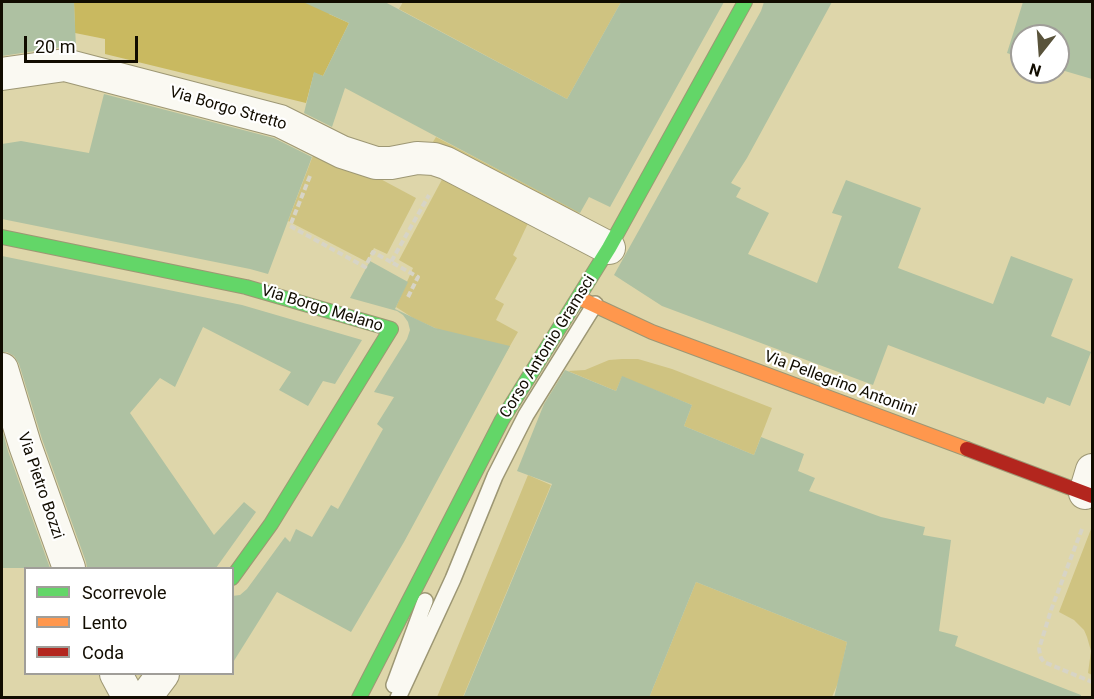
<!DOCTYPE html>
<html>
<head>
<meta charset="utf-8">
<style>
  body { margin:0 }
  #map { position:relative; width:1094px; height:699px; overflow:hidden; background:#ded6aa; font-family:Roboto,sans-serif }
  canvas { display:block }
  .frame { position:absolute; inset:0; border:3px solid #110c00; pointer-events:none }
  .legend { position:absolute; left:24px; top:567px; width:210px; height:108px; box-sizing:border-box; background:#fff; border:2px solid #a09e99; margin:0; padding:8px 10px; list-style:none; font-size:18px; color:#110c00 }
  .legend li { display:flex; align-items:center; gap:12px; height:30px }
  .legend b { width:30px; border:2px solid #a09e99 }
  .north { position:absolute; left:1010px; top:24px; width:60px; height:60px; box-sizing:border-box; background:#fff; border:2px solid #a09e99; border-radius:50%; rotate:197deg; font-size:16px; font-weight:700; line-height:24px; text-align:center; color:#110c00 }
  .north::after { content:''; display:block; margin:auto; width:21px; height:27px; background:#59533b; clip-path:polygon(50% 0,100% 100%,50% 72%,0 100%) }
  .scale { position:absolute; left:24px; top:36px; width:114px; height:27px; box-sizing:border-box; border:3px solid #110c00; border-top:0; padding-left:8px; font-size:18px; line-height:21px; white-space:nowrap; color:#110c00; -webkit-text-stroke:4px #fff; paint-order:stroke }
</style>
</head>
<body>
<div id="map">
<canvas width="1094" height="699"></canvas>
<div class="frame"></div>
<ul class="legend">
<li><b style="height:8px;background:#63d668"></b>Scorrevole</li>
<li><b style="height:8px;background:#ff974d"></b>Lento</li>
<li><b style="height:8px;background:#b3261e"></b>Coda</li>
</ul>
<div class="north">N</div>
<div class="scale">20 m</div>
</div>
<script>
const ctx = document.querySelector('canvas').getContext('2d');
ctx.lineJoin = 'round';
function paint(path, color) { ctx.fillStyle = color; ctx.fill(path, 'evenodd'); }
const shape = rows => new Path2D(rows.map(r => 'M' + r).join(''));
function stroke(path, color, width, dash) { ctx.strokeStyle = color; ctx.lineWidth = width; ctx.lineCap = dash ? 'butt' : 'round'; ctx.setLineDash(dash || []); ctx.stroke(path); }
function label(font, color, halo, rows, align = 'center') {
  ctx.font = font + ' Roboto,sans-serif'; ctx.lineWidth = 4.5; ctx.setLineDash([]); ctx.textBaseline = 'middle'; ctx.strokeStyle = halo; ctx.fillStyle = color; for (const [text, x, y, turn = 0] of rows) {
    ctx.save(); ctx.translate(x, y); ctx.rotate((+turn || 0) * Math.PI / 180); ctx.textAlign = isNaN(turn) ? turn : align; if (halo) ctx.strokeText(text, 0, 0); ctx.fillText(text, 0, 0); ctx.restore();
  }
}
const green = shape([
  [403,2,621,2,567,99,399,9],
  [436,137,579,212,574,221,431,145],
  [317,145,416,198,387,254,374,248,367,262,288,221],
  [446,172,530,219,513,255,517,258,495,299,504,304,496,320,518,332,503,358,435,328,413,318,396,307,413,268,399,260],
  [622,359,638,359,672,369,772,408,754,455,684,426,692,405,622,377,616,391,568,371,585,370,609,360],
  [528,475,551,485,463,697,437,697],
  [1091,529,1092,530,1092,675,1088,673,1091,651,1087,637,1084,630,1074,620,1059,612],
  [696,582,847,642,838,683,832,697,649,698]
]);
const forest = shape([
  [74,2,331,2,329,14,349,23,323,76,314,73,306,103,105,54,105,39,75,33]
]);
const building = shape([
  [2,2,74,2,76,48,62,47,2,56],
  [303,2,385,2,567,99,621,2,724,2,610,207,589,197,580,213,345,88,332,127,304,113,314,72,323,76,349,23],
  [764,2,832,2,747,158,731,183,741,188,736,197,769,213,748,254,817,283,842,216,832,213,846,180,921,208,898,268,993,304,1011,256,1073,279,1051,336,1091,352,1070,406,1047,397,1044,404,888,345,873,385,662,306,614,275,761,11],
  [1023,2,1092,2,1092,79,1058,69,1058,36,1022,36,1022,58,1007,53],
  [104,94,274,138,312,157,268,274,250,269,2,219,2,144,21,141,89,153],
  [2,256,242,305,362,340,335,384,323,381,308,406,279,390,291,372,203,327,175,387,160,378,130,413,214,535,244,502,256,512,216,568,87,568,86,562,42,439,19,364,14,356,7,352,2,352],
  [370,261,408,282,395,309,435,328,510,346,404,542,351,632,277,592,232,664,232,596,240,595,247,589,285,537,290,542,296,529,312,537,331,505,338,509,383,429,377,424,394,397,374,392,407,339,410,330,408,322,403,315,397,311,350,298],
  [565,370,616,391,622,376,692,405,684,426,754,455,761,437,804,454,798,471,815,478,809,491,881,517,925,527,923,535,951,540,939,631,958,636,955,646,1081,695,1081,698,834,698,847,642,696,582,649,698,463,698,552,484,517,471,544,404],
  [2,429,8,451,50,568,2,568]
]);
const path = shape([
  [310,176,290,226,365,267,373,252,391,262],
  [408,297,418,277,391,262,429,195],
  [1082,529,1051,610,1039,649,1041,658,1044,662,1092,682]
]);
const lane = shape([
  [394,685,425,601],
  [398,698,453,579,495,476,526,415,595,304]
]);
const street = shape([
  [2,74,65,65,280,121,342,152,376,163,391,163,417,158,434,159,446,163,609,248],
  [2,369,25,445,69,568],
  [1085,493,1092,470],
  [116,674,129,698],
  [145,698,163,674]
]);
const fast = shape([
  [2,237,246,287,391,329,271,524,232,578],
  [359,698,502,420,609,248,745,2]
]);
const slow = shape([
  [579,298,652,332,967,449]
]);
const jam = shape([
  [967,449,1092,496]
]);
const streetNames = [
  ["Via Borgo Stretto",228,109,16],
  ["Via Borgo Melano",322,309,17],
  ["Corso Antonio Gramsci",548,347,-58],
  ["Via Pellegrino Antonini",840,384,20],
  ["Via Pietro Bozzi",40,486,71]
];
paint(green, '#cfc381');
paint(forest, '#c9b960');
paint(building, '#aec1a2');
stroke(lane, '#9d9774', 18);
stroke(street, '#9d9774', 34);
stroke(fast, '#9d9774', 16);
stroke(slow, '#9d9774', 16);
stroke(jam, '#9d9774', 16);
stroke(path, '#d7d4c6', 4, [6, 3]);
stroke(lane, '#faf9f2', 15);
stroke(street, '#faf9f2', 32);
stroke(fast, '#63d668', 14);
stroke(slow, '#ff974d', 14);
stroke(jam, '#b3261e', 14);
label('16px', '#110c00', '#fff', streetNames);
</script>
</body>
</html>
